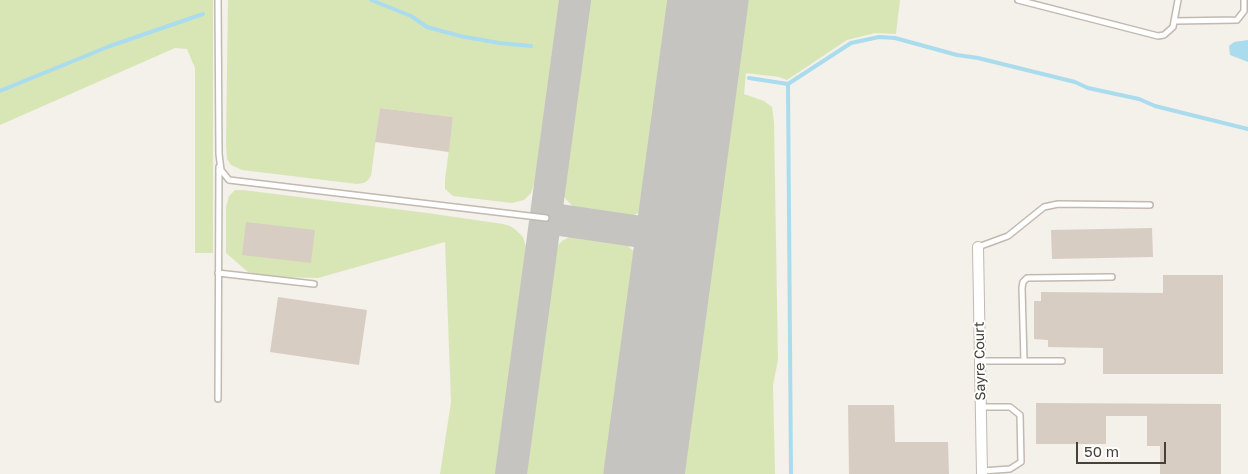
<!DOCTYPE html>
<html>
<head>
<meta charset="utf-8">
<style>
  body { margin:0 }
  #map { position:relative; width:1248px; height:474px; overflow:hidden; background:#f4f0ea; font-family:"Golos Text",sans-serif }
  canvas { display:block }
  .scale { position:absolute; left:1076px; top:442px; width:90px; height:22px; box-sizing:border-box; border:2px solid #484039; border-top:0; padding-left:6px; font-size:15px; line-height:18px; white-space:nowrap; color:#484039; -webkit-text-stroke:4px #fff; paint-order:stroke }
</style>
</head>
<body>
<div id="map">
<canvas width="1248" height="474"></canvas>
<div class="scale">50 m</div>
</div>
<script>
const ctx = document.querySelector('canvas').getContext('2d');
ctx.lineJoin = 'round';
function paint(path, color) { ctx.fillStyle = color; ctx.fill(path, 'evenodd'); }
const shape = rows => new Path2D(rows.map(r => 'M' + r).join(''));
function stroke(path, color, width, dash) { ctx.strokeStyle = color; ctx.lineWidth = width; ctx.lineCap = dash ? 'butt' : 'round'; ctx.setLineDash(dash || []); ctx.stroke(path); }
function label(font, color, halo, rows, align = 'center') {
  ctx.font = font + ' "Golos Text",sans-serif'; ctx.lineWidth = 4; ctx.setLineDash([]); ctx.textBaseline = 'middle'; ctx.strokeStyle = halo; ctx.fillStyle = color; for (const [text, x, y, turn = 0] of rows) {
    ctx.save(); ctx.translate(x, y); ctx.rotate((+turn || 0) * Math.PI / 180); ctx.textAlign = isNaN(turn) ? turn : align; if (halo) ctx.strokeText(text, 0, 0); ctx.fillText(text, 0, 0); ctx.restore();
  }
}
const green = shape([
  [0,0,213,0,213,253,195,253,195,68,187,49,175,48,0,125],
  [228,0,559,0,535,181,531,193,524,200,512,203,453,196,445,189,445,180,453,117,380,108,371,176,368,180,364,183,357,184,242,170,231,165,227,159,226,144],
  [585,0,686,0,662,179,654,202,646,210,631,216,618,217,593,214,576,210,564,197,563,191],
  [727,0,900,0,896,34,875,33,847,40,787,80,779,77,746,73,744,94,764,101,772,107,774,122,778,360,773,385,775,474,664,474],
  [235,190,243,190,427,213,503,224,510,226,516,230,523,237,526,247,525,255,496,474,440,474,451,402,445,242,318,278,274,277,248,272,226,253,226,207,229,196],
  [571,236,619,242,628,246,641,258,647,273,647,289,623,474,525,474,554,255,556,247,562,241]
]);
const water = shape([
  [1248,40,1248,62,1230,55,1229,46,1234,42]
]);
const stream = shape([
  [371,0,411,16,427,27,460,36,499,43,531,46],
  [749,78,788,84,851,43,879,37,895,38,957,55,978,58,1075,82,1088,88,1139,99,1155,106,1248,129],
  [788,84,791,474],
  [0,91,110,46,203,14]
]);
const taxiway = shape([
  [546,218,676,237],
  [511,474,575,0]
]);
const runway = shape([
  [644,474,708,0]
]);
const building = shape([
  [380,108,453,117,449,152,375,142],
  [246,222,315,230,311,263,242,255],
  [1152,228,1153,257,1052,259,1051,230],
  [1163,275,1223,275,1223,374,1103,374,1103,348,1048,347,1048,340,1034,339,1034,301,1041,301,1041,292,1163,293],
  [278,297,367,310,359,365,270,352],
  [1036,403,1221,404,1221,474,1160,474,1160,446,1147,446,1147,416,1106,416,1106,444,1036,444],
  [848,405,894,405,895,442,948,442,949,474,849,474]
]);
const service = shape([
  [218,0,219,154,221,170,229,180,546,218],
  [1018,0,1158,36,1164,35,1173,27,1178,0],
  [1175,21,1237,20,1244,11,1244,0],
  [978,247,1008,236,1044,207,1058,204,1150,205],
  [218,273,314,284],
  [981,361,1062,361],
  [1024,361,1022,288,1023,282,1027,278,1112,277],
  [218,399,219,167],
  [981,407,1010,407,1020,415,1021,462,1010,469,982,471]
]);
const minor = shape([
  [978,247,982,474]
]);
const streetNames = [
  ["Sayre Court",980,361,-91]
];
paint(green, '#d8e6b6');
paint(water, '#abdced');
stroke(stream, '#abdced', 4);
stroke(taxiway, '#c6c4c1', 32);
stroke(runway, '#c6c4c1', 81);
paint(building, '#d8cdc3');
stroke(service, '#c2b9b0', 8);
stroke(minor, '#c2b9b0', 12);
stroke(service, '#fff', 5);
stroke(minor, '#fff', 10);
label('14px', '#484039', '#fff', streetNames);
</script>
</body>
</html>
